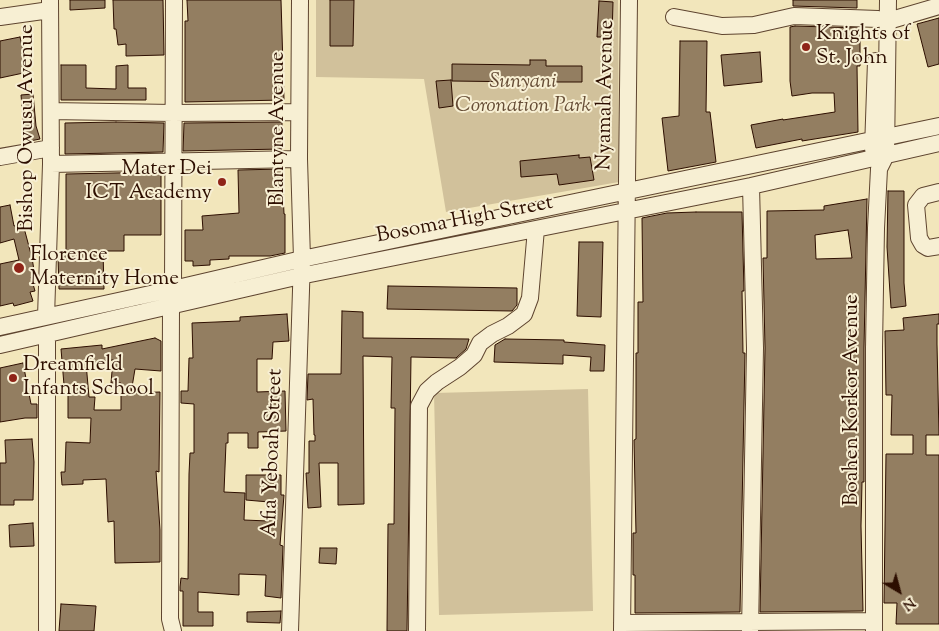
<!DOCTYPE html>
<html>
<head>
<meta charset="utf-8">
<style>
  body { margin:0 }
  #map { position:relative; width:939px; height:631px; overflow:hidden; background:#f2e6bb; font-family:"Sorts Mill Goudy",serif }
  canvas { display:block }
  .north { position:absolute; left:874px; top:566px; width:50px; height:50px; -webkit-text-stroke:4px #f7efd3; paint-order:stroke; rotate:143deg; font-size:14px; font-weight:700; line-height:20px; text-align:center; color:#2d0e00 }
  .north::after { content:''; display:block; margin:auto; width:18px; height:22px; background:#2d0e00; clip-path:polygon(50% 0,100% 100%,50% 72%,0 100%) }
</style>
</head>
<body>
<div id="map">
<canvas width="939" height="631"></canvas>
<div class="north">N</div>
</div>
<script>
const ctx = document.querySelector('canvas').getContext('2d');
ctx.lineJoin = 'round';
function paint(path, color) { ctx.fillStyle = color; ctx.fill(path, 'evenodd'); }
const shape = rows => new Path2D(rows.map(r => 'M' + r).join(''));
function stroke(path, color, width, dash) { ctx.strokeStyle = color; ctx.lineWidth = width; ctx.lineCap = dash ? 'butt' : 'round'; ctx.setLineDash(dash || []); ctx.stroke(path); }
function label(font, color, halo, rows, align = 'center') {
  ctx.font = font + ' "Sorts Mill Goudy",serif'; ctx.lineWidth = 4; ctx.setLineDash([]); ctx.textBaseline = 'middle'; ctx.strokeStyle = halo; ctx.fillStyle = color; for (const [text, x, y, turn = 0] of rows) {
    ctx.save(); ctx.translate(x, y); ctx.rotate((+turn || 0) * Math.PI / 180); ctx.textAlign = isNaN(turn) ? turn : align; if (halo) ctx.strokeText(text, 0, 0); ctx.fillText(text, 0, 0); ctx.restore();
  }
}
const green = shape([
  [316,0,618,0,619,182,446,212,424,79,316,77],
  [588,389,593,611,439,615,434,393]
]);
const building = shape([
  [70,0,105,0,105,8,70,10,70,0],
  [113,0,163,0,164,55,126,56,126,44,118,45,116,29,114,29,113,0],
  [187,0,281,0,284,100,185,102,185,21,188,21,187,0],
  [330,0,354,0,353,46,330,46,330,0],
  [793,0,857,0,857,8,793,6,793,0],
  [599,1,613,2,612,37,597,37,599,1],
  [939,18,939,64,928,67,917,24,939,18],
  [795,26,860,28,860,66,857,66,858,132,802,141,802,139,756,148,751,125,783,119,783,120,835,112,834,93,812,93,792,96,790,81,790,27,795,26],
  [20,37,28,72,0,78,0,41,20,37],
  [680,41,707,41,706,112,710,112,716,162,668,171,662,118,679,116,680,41],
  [760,52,762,82,724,86,721,55,760,52],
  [530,60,546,60,546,66,582,66,582,82,545,82,545,86,529,86,530,82,452,81,452,64,530,65,530,60],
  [61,65,86,65,86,88,116,89,116,66,128,65,128,88,146,88,146,100,61,100,61,65],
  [451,80,453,106,439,108,436,81,451,80],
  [33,94,36,126,40,139,25,142,21,95,33,94],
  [116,122,164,123,163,152,65,154,65,123,116,122],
  [282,122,282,149,183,151,184,123,282,122],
  [579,155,579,158,590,157,594,180,559,185,557,174,521,177,520,161,579,155],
  [282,169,284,214,285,214,285,253,270,256,229,256,229,259,210,260,210,265,193,266,193,261,185,261,185,230,203,230,202,216,239,213,238,170,282,169],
  [161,172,161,235,124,235,124,251,103,251,104,289,59,289,58,257,66,256,66,174,161,172],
  [888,191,904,191,904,283,906,306,891,308,887,247,888,191],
  [867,199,864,348,864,482,862,482,861,526,863,611,760,612,765,348,763,258,767,258,767,211,824,210,824,206,867,199],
  [848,230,852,258,816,259,815,235,848,230],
  [10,205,14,226,23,224,32,258,35,276,31,277,35,291,30,292,33,301,14,306,13,303,0,306,0,264,19,260,14,239,0,243,0,207,10,205],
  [696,212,742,212,744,291,742,291,743,353,745,353,740,612,635,613,635,575,633,575,633,533,636,533,634,440,636,439,636,353,638,353,638,302,643,302,642,218,667,213,696,212],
  [579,242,603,242,601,317,577,316,579,242],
  [388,286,517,288,517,305,512,311,387,309,388,286],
  [342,311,363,312,363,338,469,339,466,349,456,358,411,357,407,631,387,631,388,524,394,524,395,408,391,408,392,357,363,356,364,504,338,505,338,463,319,463,321,507,308,508,306,473,309,473,309,441,315,441,315,435,314,435,313,399,307,400,308,374,341,374,342,311],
  [287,314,289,341,273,342,272,359,257,359,257,392,285,391,286,431,258,432,258,448,248,448,248,433,228,433,228,443,226,443,224,492,245,493,244,520,268,521,269,502,246,500,246,475,281,475,281,495,284,495,280,545,283,546,281,598,265,596,266,575,239,574,239,595,198,592,198,612,213,612,213,626,183,626,183,591,180,591,180,587,181,578,188,579,189,474,190,453,194,453,194,404,181,403,181,391,188,391,189,358,193,358,192,323,240,321,240,317,287,314],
  [939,314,939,324,937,324,937,344,939,435,926,435,926,455,939,455,939,624,896,624,897,603,884,603,886,454,913,454,913,435,891,435,892,395,886,395,885,331,904,330,903,318,939,314],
  [155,338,161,341,161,371,135,369,131,393,160,392,159,472,156,471,160,530,160,562,115,563,114,521,108,522,106,479,83,480,83,484,62,485,61,472,65,472,66,442,90,443,91,418,68,418,68,385,64,385,61,349,102,345,102,349,155,338],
  [113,360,111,383,121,383,121,410,94,410,95,397,89,397,86,363,113,360],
  [505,339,564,340,564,342,605,345,604,371,590,371,591,357,563,355,563,364,494,362,495,345,505,339],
  [23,363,31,404,37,404,37,418,25,418,0,422,0,368,23,363],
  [32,439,34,462,33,500,14,500,14,505,0,505,0,463,6,463,5,440,32,439],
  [33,523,34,546,10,547,9,525,33,523],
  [320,548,337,548,336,564,319,563,320,548],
  [61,604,96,606,94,631,59,631,61,604],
  [281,611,280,623,247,622,247,612,281,611]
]);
const minor = shape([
  [0,17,50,10],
  [674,17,722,26,754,25,794,16,878,19],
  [888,21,939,6],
  [51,111,173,113,299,112],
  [873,149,876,61],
  [0,157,51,148],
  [51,164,299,159],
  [939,192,923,196,916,205,919,238,923,245,928,248,939,246],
  [173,289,174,0],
  [171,306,170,619,173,631],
  [46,317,51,164,50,0],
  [0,327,173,289,302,259,939,126],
  [47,335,47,631],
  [0,345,300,276,751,186,939,143],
  [622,623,874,621],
  [290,631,302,259,299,159,300,0],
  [417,631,419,406,427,391,437,382,460,367,474,355,480,343,492,334,508,326,524,314,530,298,536,229],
  [622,631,629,0],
  [750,631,755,348,751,186],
  [874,631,874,348,876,228,879,169,886,155,888,0]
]);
const markers = [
  [806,47,5,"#8f2418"],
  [222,182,5,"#8f2418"],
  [19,268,6,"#8f2418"],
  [13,378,5,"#8f2418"]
];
const poiNames = [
  ["Knights of",816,35],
  ["St. John",816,59],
  ["Mater Dei",212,170,"right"],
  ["ICT Academy",212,194,"right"],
  ["Florence",30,256],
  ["Maternity Home",30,280],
  ["Dreamfield",23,366],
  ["Infants School",23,390]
];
const parkNames = [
  ["Sunyani",523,83],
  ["Coronation Park",523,107]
];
const streetNames = [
  ["Nyamah Avenue",607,95,-89],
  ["Bishop Owusu Avenue",28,128,-90],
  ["Blantyne Avenue",279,129,-90],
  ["Bosoma High Street",465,221,-11],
  ["Boahen Korkor Avenue",853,400,-90],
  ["Afia Yeboah Street",274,453,-88]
];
paint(green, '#d1c19b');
paint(building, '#937e61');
stroke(building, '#2d0e00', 1);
stroke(minor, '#5e442f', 18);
stroke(minor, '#f7efd3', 16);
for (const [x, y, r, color] of markers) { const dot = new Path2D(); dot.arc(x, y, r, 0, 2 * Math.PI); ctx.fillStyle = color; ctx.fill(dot); stroke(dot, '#f7efd3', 2); }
label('21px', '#2d0e00', '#f7efd3', poiNames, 'left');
label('italic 21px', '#664d36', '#f7efd3', parkNames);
label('21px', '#2d0e00', '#f7efd3', streetNames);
</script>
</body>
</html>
